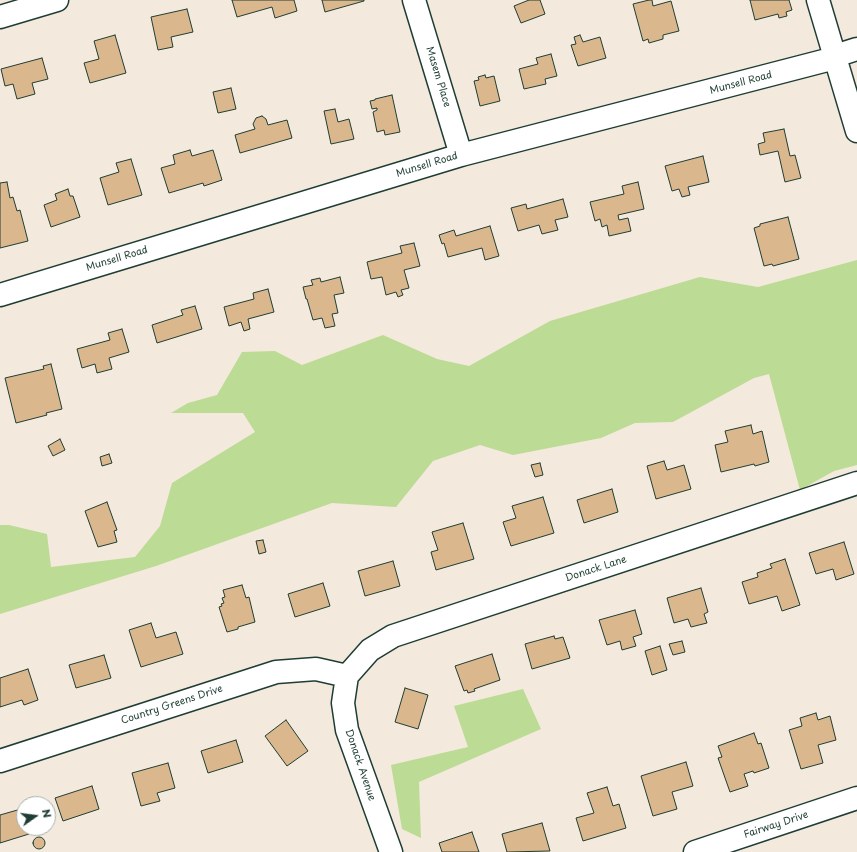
<!DOCTYPE html>
<html>
<head>
<meta charset="utf-8">
<style>
  body { margin:0 }
  #map { position:relative; width:857px; height:852px; overflow:hidden; background:#f4e9dd; font-family:"Playpen Sans",sans-serif }
  canvas { display:block }
  .north { position:absolute; left:16px; top:796px; width:40px; height:40px; box-sizing:border-box; background:#fff; border:1px solid #a5b1ae; border-radius:50%; rotate:76deg; font-size:11px; font-weight:700; line-height:16px; text-align:center; color:#1f3d34 }
  .north::after { content:''; display:block; margin:auto; width:14px; height:18px; background:#1f3d34; clip-path:polygon(50% 0,100% 100%,50% 72%,0 100%) }
</style>
</head>
<body>
<div id="map">
<canvas width="857" height="852"></canvas>
<div class="north">N</div>
</div>
<script>
const ctx = document.querySelector('canvas').getContext('2d');
ctx.lineJoin = 'round';
function paint(path, color) { ctx.fillStyle = color; ctx.fill(path, 'evenodd'); }
const shape = rows => new Path2D(rows.map(r => 'M' + r).join(''));
function stroke(path, color, width, dash) { ctx.strokeStyle = color; ctx.lineWidth = width; ctx.lineCap = dash ? 'butt' : 'round'; ctx.setLineDash(dash || []); ctx.stroke(path); }
function label(font, color, halo, rows, align = 'center') {
  ctx.font = font + ' "Playpen Sans",sans-serif'; ctx.lineWidth = 3; ctx.setLineDash([]); ctx.textBaseline = 'middle'; ctx.strokeStyle = halo; ctx.fillStyle = color; for (const [text, x, y, turn = 0] of rows) {
    ctx.save(); ctx.translate(x, y); ctx.rotate((+turn || 0) * Math.PI / 180); ctx.textAlign = isNaN(turn) ? turn : align; if (halo) ctx.strokeText(text, 0, 0); ctx.fillText(text, 0, 0); ctx.restore();
  }
}
const green = shape([
  [857,260,857,465,834,471,800,490,769,374,754,378,673,422,635,423,601,438,513,455,480,445,433,461,396,507,332,503,156,566,0,614,0,525,9,525,47,534,51,567,135,557,160,526,172,483,255,432,243,413,171,413,188,403,217,395,242,352,275,351,302,365,383,335,437,359,469,366,550,321,700,277,758,287],
  [523,689,541,729,419,782,421,838,402,829,391,765,468,747,454,706]
]);
const building = shape([
  [232,0,294,0,297,11,275,18,272,7,237,17,232,0],
  [322,0,364,0,364,1,325,12,322,0],
  [529,0,540,0,545,14,521,23,514,6,529,0],
  [649,0,652,0,653,6,671,1,679,31,663,35,663,39,649,43,648,39,643,41,633,4,649,0],
  [750,0,789,0,792,10,786,12,787,16,779,18,778,14,755,20,750,0],
  [187,9,193,32,171,37,173,47,158,50,151,17,187,9],
  [115,35,126,73,90,83,84,63,99,59,94,41,115,35],
  [580,35,583,42,600,37,606,58,578,66,571,45,576,44,574,37,580,35],
  [551,54,557,76,545,79,546,84,524,89,519,69,538,64,536,58,551,54],
  [42,58,48,79,32,83,35,94,17,99,13,84,5,86,1,69,42,58],
  [485,75,486,78,494,76,500,101,480,106,474,81,479,80,478,77,485,75],
  [231,88,236,109,218,113,213,92,231,88],
  [392,95,400,132,385,135,384,130,377,132,373,112,377,110,377,108,372,109,370,101,375,100,375,99,392,95],
  [335,109,338,122,349,119,354,139,331,144,324,111,335,109],
  [262,116,266,119,268,125,287,120,292,138,240,153,235,135,255,129,253,124,256,118,262,116],
  [784,129,790,156,795,155,801,178,785,182,778,151,760,155,758,144,765,142,763,133,784,129],
  [190,150,192,156,213,150,222,180,204,186,203,183,169,193,161,168,175,164,173,155,190,150],
  [703,156,709,182,688,187,690,195,682,197,679,189,672,191,665,166,703,156],
  [131,159,142,195,108,205,100,178,119,172,116,163,131,159],
  [7,182,10,198,13,197,17,211,20,210,28,241,0,248,0,183,7,182],
  [638,182,644,209,618,215,619,220,628,218,631,231,609,236,607,225,602,227,600,219,595,221,590,202,624,194,622,186,638,182],
  [68,189,70,196,73,196,80,217,51,227,44,205,57,200,55,194,68,189],
  [563,199,568,217,555,220,558,230,542,234,539,225,518,231,511,208,526,204,527,209,563,199],
  [788,217,799,259,773,266,772,264,764,266,754,228,760,226,760,224,788,217],
  [490,226,499,256,485,260,482,248,448,257,444,243,442,244,439,235,454,230,456,236,490,226],
  [414,243,420,266,404,270,409,288,401,290,403,295,398,297,396,292,386,295,382,277,371,279,367,262,402,253,400,246,414,243],
  [340,277,344,293,334,295,338,313,332,314,335,326,325,328,322,318,313,320,307,299,306,299,303,287,313,285,311,280,320,278,321,282,340,277],
  [268,289,274,312,248,319,250,329,244,331,241,322,229,326,224,307,254,299,253,293,268,289],
  [195,306,202,329,157,343,152,325,183,315,181,310,195,306],
  [122,329,129,352,109,358,112,369,97,373,95,364,82,368,77,349,110,340,108,333,122,329],
  [51,364,62,409,46,413,47,415,16,423,5,378,44,369,43,366,51,364],
  [751,425,753,434,762,431,769,462,755,466,754,464,721,472,715,445,728,442,725,431,751,425],
  [60,439,65,450,53,456,48,446,60,439],
  [109,454,112,463,102,466,100,457,109,454],
  [664,461,667,470,684,465,691,489,656,499,647,466,664,461],
  [540,463,543,475,535,477,531,465,540,463],
  [612,489,618,512,584,523,577,500,612,489],
  [543,497,554,533,511,546,503,522,516,518,512,506,543,497],
  [107,502,117,530,114,531,117,542,98,547,85,511,107,502],
  [463,523,474,559,436,570,431,552,438,550,432,532,463,523],
  [263,540,266,552,259,554,256,541,263,540],
  [844,542,854,574,836,580,833,569,816,574,809,553,844,542],
  [785,559,800,605,782,611,777,596,749,604,742,582,758,577,757,573,772,568,770,564,785,559],
  [393,561,400,586,365,596,358,571,393,561],
  [323,583,330,606,295,617,288,594,323,583],
  [242,585,246,598,249,597,255,622,238,627,238,629,227,632,219,607,222,606,221,604,224,603,222,598,225,597,223,590,242,585],
  [701,588,708,612,704,614,707,623,691,627,688,619,674,623,667,598,701,588],
  [635,610,642,634,633,637,636,646,622,650,620,641,607,645,599,620,635,610],
  [151,623,156,638,176,632,183,654,141,667,129,630,151,623],
  [554,636,555,639,563,637,570,658,532,669,525,644,554,636],
  [682,641,685,652,673,655,669,644,682,641],
  [660,646,667,670,652,675,645,651,660,646],
  [492,654,500,680,474,689,475,691,468,693,467,690,464,691,455,666,492,654],
  [104,655,111,678,76,688,69,665,104,655],
  [28,669,38,700,24,705,22,700,0,707,0,678,28,669],
  [405,688,428,695,418,729,395,722,405,688],
  [816,713,818,720,830,716,836,740,818,745,823,763,801,769,789,730,802,726,800,718,816,713],
  [286,720,308,751,287,766,265,736,286,720],
  [754,733,758,744,761,743,769,768,754,773,753,771,744,774,748,786,730,792,718,758,722,757,718,746,754,733],
  [236,740,243,762,208,773,201,751,236,740],
  [686,762,693,786,672,792,677,809,653,816,641,776,686,762],
  [168,763,175,788,157,793,160,801,141,806,132,773,168,763],
  [92,786,99,809,63,821,55,798,92,786],
  [607,787,613,806,619,804,626,828,583,841,576,818,594,813,587,793,607,787],
  [21,809,24,817,24,828,27,828,29,834,0,843,0,815,21,809],
  [542,823,550,851,507,852,502,834,542,823],
  [472,832,479,852,442,852,439,843,472,832],
  '33 843a6 6 0 1 1 12 0a6 6 0 1 1-12 0Z'
]);
const minor = shape([
  [414,0,461,155],
  [818,0,857,131],
  [0,17,57,0],
  [835,56,857,49],
  [0,295,461,155,835,58],
  [347,676,370,650,393,636,857,483],
  [347,676,343,703,347,730,391,852],
  [0,761,276,672,316,669,347,676],
  [695,852,857,798]
]);
const streetNames = [
  ["Masem Place",438,77,73],
  ["Munsell Road",741,83,-15],
  ["Munsell Road",427,165,-17],
  ["Munsell Road",117,259,-17],
  ["Donack Lane",596,569,-18],
  ["Country Greens Drive",172,705,-18],
  ["Donack Avenue",360,765,71],
  ["Fairway Drive",776,825,-18]
];
paint(green, '#bcdb94');
paint(building, '#dbb78d');
stroke(building, '#1f3d34', 1);
stroke(minor, '#1f3d34', 25);
stroke(minor, '#fff', 22);
label('10px', '#1f3d34', '#fff', streetNames);
</script>
</body>
</html>
